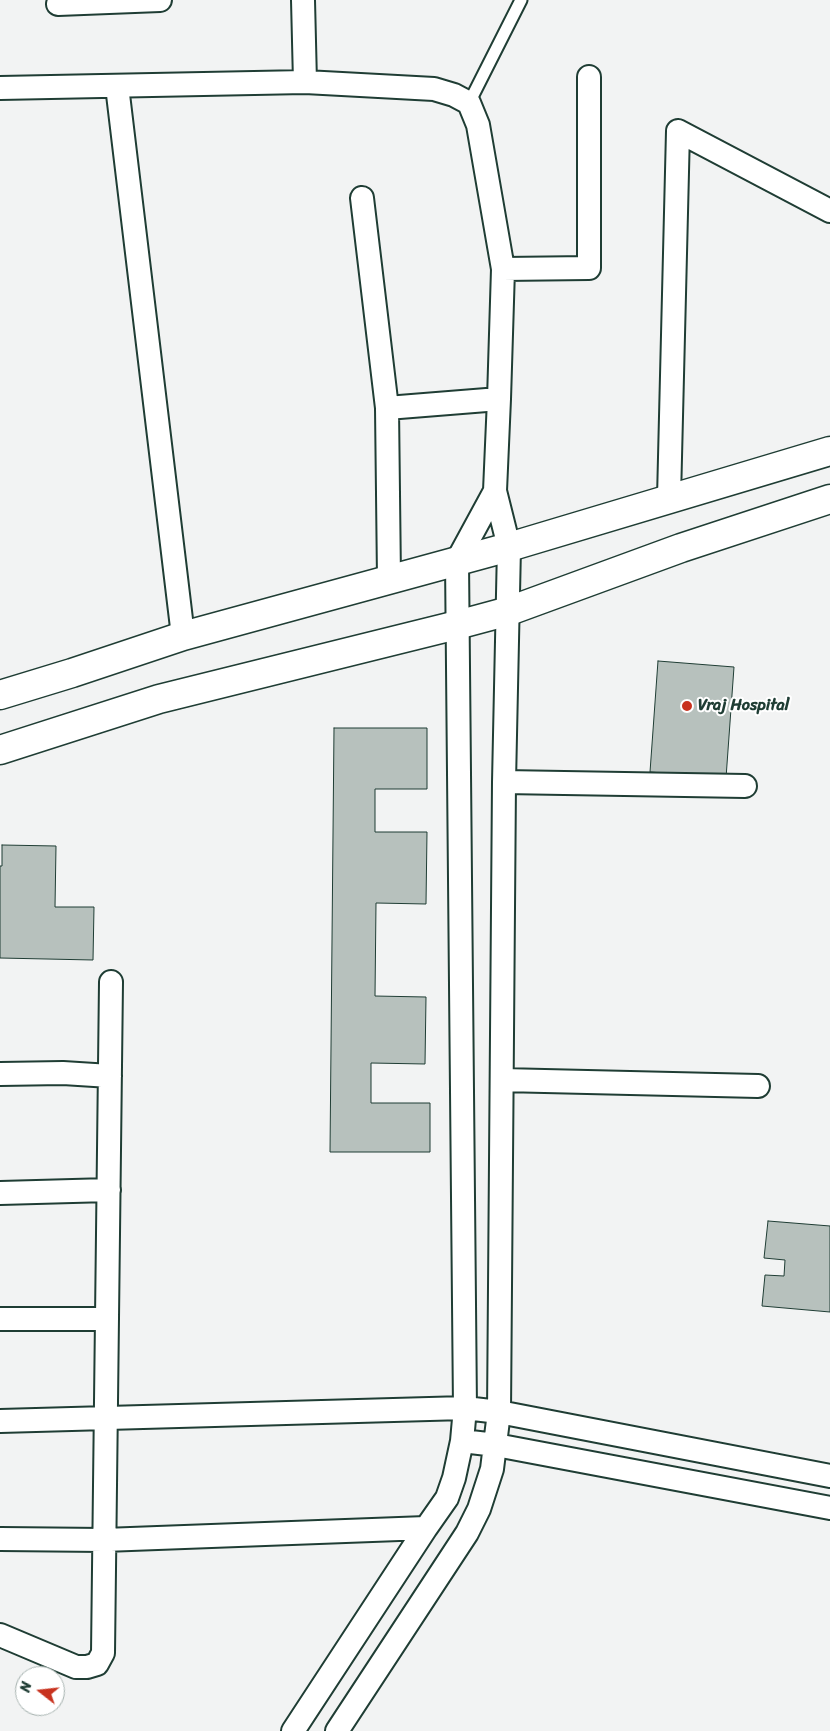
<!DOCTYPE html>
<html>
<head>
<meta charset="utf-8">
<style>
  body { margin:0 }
  #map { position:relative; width:830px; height:1731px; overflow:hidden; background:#f2f3f3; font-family:Sriracha,sans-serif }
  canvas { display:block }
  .north { position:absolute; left:15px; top:1666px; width:50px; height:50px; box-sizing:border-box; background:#fff; border:1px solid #a5b1ae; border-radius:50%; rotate:286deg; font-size:14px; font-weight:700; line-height:20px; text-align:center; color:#1f3d34 }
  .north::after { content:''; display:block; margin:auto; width:18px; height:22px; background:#c8321e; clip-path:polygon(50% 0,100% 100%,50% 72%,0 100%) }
</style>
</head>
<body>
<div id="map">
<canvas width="830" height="1731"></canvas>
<div class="north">N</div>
</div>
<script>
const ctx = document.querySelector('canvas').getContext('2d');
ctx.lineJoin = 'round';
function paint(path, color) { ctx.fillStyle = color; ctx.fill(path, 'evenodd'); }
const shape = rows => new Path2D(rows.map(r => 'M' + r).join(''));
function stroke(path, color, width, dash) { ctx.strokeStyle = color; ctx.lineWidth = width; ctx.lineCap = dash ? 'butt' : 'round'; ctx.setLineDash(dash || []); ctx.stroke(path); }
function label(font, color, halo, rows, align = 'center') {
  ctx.font = font + ' Sriracha,sans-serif'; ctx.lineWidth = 4; ctx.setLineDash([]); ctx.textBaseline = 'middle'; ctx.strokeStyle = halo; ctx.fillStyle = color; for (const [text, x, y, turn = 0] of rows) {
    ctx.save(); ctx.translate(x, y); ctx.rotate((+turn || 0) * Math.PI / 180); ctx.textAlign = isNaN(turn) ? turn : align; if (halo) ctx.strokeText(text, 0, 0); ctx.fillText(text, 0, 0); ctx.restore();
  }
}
const building = shape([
  [658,661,734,667,726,778,650,772,658,661],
  [334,728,427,728,427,789,375,789,375,832,427,832,426,904,376,903,375,996,426,997,425,1064,371,1063,371,1103,430,1103,430,1152,330,1152,334,728],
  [2,845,56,846,55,907,94,907,93,960,0,958,0,866,2,866,2,845],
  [768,1221,830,1226,830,1312,762,1306,765,1275,784,1276,785,1260,764,1258,768,1221]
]);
const service = shape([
  [469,103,521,0]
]);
const minor = shape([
  [303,0,305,82],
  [58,4,160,0],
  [117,86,183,636],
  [0,88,305,82,434,89,454,95,469,103,478,125,503,269,499,399,495,491,509,547,504,782,499,1412,492,1469,479,1509,467,1533,337,1731],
  [362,198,387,408,389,579],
  [503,269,589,268,589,77],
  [387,408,499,399],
  [669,498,678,131,830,211],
  [504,782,745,786],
  [0,1074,63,1073,110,1076],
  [502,1080,758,1086],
  [0,1193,109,1190],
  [0,1319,107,1319],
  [0,1421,465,1408,499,1412,830,1476],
  [462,1441,496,1445,830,1508],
  [0,1539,104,1540,426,1528],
  [0,1635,76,1667,87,1667,97,1664,103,1653,111,982],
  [293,1731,426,1528,447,1498,454,1478,462,1441,465,1408,457,561,495,491]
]);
const trunk = shape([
  [0,695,72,673,183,636,509,547,830,451],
  [0,750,159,699,457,625,509,611,681,548,830,499]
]);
const markers = [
  [687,706,6,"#c8321e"]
];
const poiNames = [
  ["Vraj Hospital",698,706]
];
paint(building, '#b7c1bd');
stroke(building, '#1f3d34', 1);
stroke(service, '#1f3d34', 15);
stroke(minor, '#1f3d34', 26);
stroke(trunk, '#1f3d34', 31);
stroke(service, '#fff', 11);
stroke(minor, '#fff', 22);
stroke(trunk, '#fff', 28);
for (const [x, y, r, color] of markers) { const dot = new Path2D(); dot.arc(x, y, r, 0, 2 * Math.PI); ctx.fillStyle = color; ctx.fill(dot); stroke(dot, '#fff', 2); }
label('bold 16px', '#1f3d34', '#fff', poiNames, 'left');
</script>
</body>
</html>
